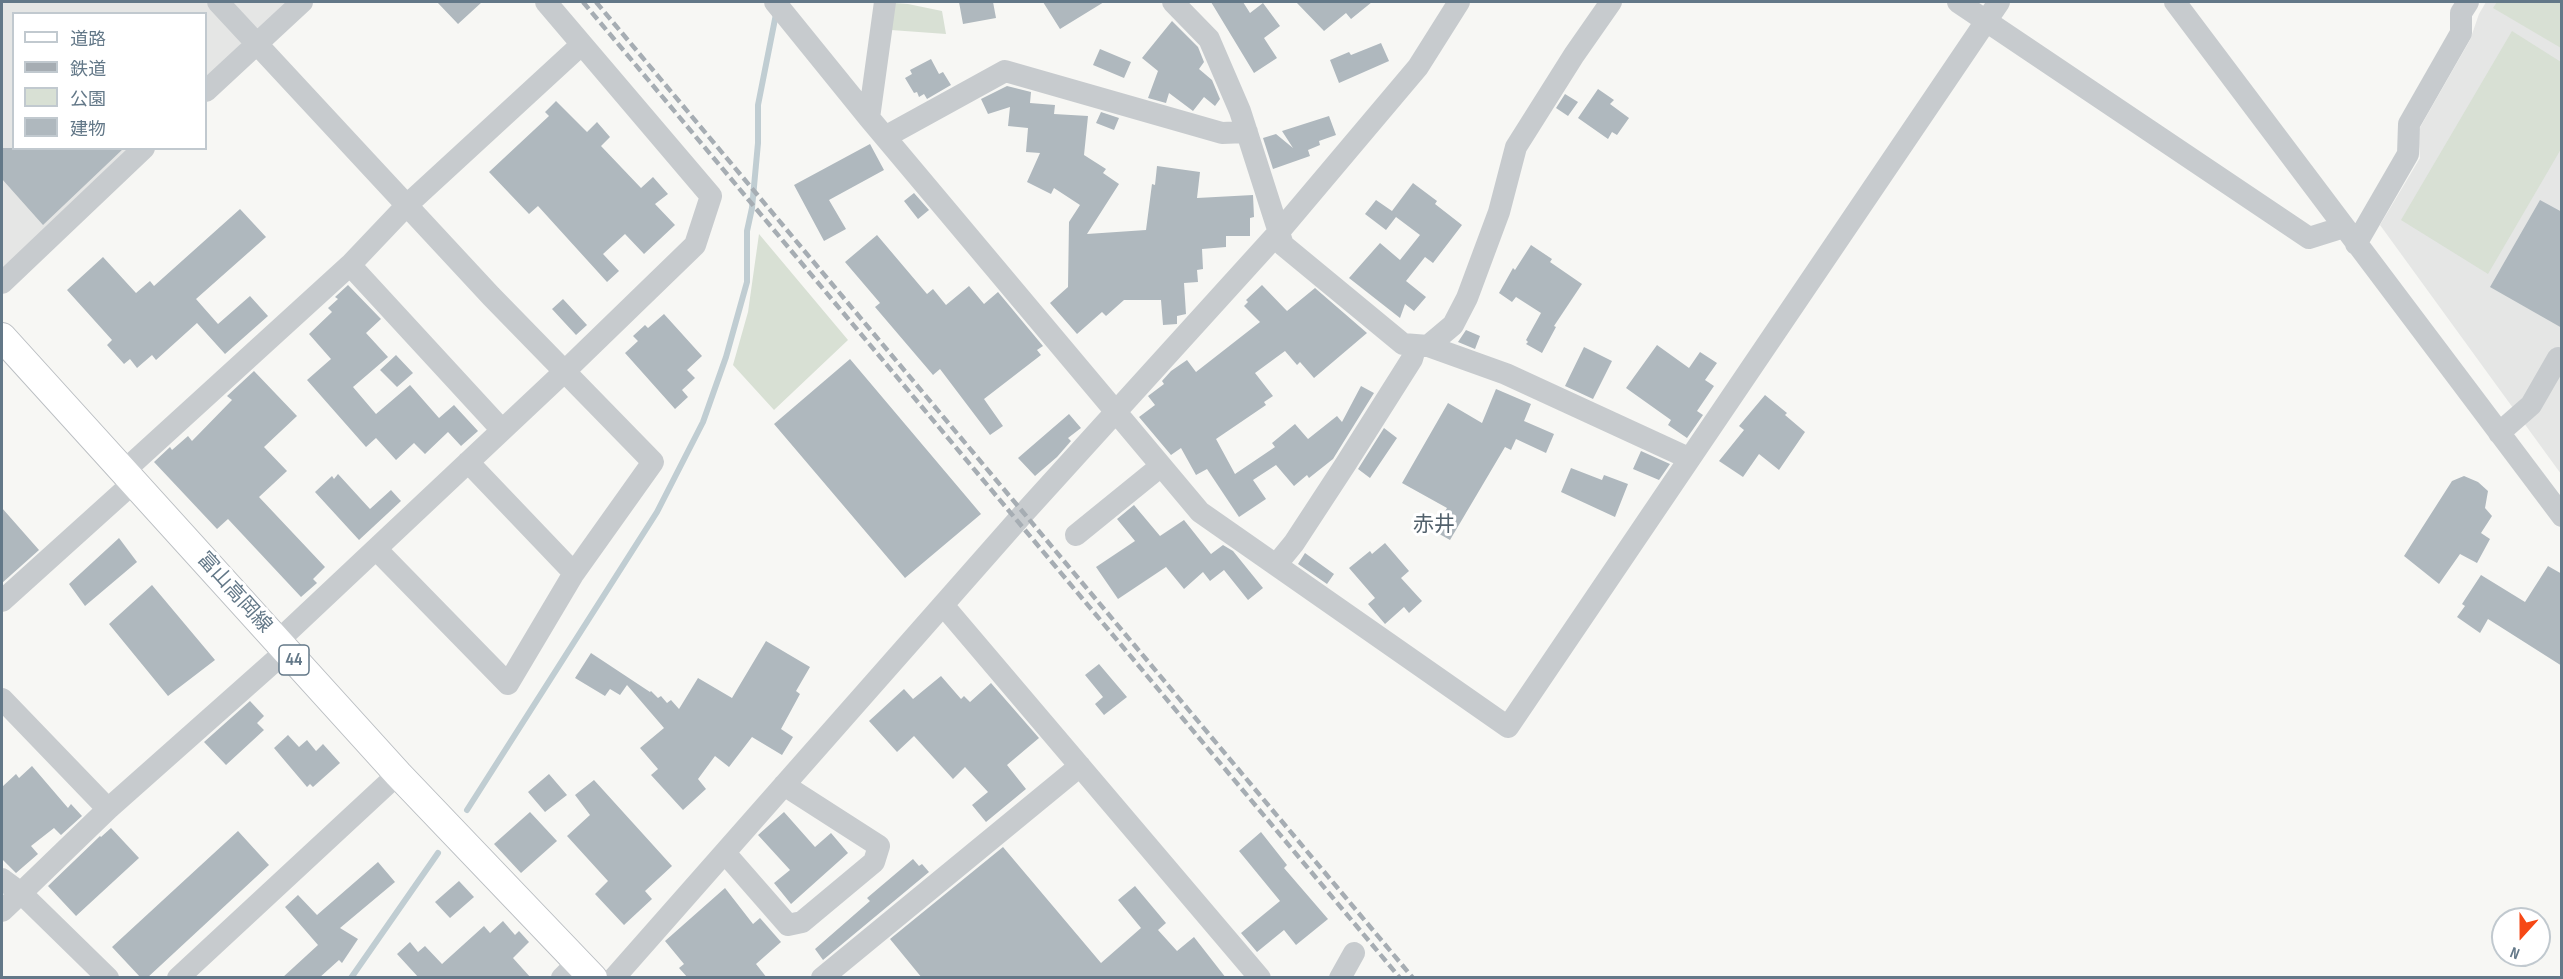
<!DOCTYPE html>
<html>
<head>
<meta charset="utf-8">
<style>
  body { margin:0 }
  #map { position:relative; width:2563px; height:979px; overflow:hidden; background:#f7f7f4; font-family:"Sofia Sans Condensed","Noto Sans JP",sans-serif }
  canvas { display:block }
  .frame { position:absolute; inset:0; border:3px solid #637888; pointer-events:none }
  .legend { position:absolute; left:12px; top:12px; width:195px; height:138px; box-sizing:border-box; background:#fff; border:2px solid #c1c9cf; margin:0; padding:8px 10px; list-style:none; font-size:18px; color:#637888 }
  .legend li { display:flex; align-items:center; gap:12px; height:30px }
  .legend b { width:30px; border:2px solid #c1c9cf }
  .north { position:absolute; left:2491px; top:907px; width:60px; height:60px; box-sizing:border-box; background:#fff; border:2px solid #c1c9cf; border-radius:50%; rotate:201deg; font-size:16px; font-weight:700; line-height:24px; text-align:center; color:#637888 }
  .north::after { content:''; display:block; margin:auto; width:21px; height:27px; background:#f64815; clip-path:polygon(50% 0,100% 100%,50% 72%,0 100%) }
</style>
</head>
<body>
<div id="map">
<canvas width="2563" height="979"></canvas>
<div class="frame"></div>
<ul class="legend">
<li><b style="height:8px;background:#fff"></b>道路</li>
<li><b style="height:8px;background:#a6adb3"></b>鉄道</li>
<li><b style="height:16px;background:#d8e0d4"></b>公園</li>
<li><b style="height:16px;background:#afb8be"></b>建物</li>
</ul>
<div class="north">N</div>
</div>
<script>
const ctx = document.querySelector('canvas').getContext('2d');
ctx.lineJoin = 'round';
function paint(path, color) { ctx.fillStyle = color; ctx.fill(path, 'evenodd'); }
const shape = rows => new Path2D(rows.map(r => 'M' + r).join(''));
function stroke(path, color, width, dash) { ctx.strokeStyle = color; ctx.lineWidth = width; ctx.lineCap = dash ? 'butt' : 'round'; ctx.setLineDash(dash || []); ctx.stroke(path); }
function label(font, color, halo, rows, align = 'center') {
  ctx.font = font + ' "Sofia Sans Condensed","Noto Sans JP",sans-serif'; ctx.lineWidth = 6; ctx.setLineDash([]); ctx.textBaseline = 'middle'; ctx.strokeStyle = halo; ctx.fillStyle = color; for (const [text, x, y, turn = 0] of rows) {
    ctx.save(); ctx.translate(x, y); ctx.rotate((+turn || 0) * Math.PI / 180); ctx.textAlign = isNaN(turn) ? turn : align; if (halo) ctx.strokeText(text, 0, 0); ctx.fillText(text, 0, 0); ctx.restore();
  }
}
const built = shape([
  [3,2,294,2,206,84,206,14,14,14,14,148,137,149,2,275,2,3],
  [2486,2,2561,2,2561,474,2380,225,2420,158,2418,131,2470,40,2479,14]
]);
const green = shape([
  [2497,2,2561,2,2561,48,2493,8],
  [894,3,908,4,942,11,946,34,891,30],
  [2512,31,2561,62,2561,149,2488,274,2401,220],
  [759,234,848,340,774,410,733,365,748,312]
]);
const stream = shape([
  [467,810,657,512,703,422,726,357,747,282,747,231,752,208,758,143,758,105,776,14],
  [351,978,438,853]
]);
const building = shape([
  [437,2,482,2,458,24],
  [959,2,993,2,996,18,963,24],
  [1043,2,1104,2,1060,29],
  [1211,2,1243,2,1250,13,1263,3,1280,26,1264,38,1277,58,1254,73],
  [1296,2,1372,2,1351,19,1346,13,1324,31],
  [1172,21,1198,47,1204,62,1199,69,1212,80,1220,99,1215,106,1204,97,1193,111,1169,93,1166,103,1148,98,1158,71,1142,58],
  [1381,43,1389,61,1339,83,1330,60,1349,52,1351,55],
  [1100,49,1131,62,1124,78,1093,65],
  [931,59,939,74,943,72,951,85,927,99,924,94,919,97,917,92,914,93,905,78,912,74,910,70],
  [1007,86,1031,92,1030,103,1055,105,1054,114,1088,116,1084,155,1106,169,1103,173,1119,184,1087,234,1146,230,1152,184,1155,185,1157,166,1200,172,1197,198,1253,195,1254,217,1250,218,1250,236,1226,236,1226,247,1202,249,1203,269,1197,270,1198,282,1184,283,1186,314,1177,316,1177,324,1163,325,1161,300,1124,300,1106,316,1102,312,1077,334,1050,303,1068,287,1069,222,1080,205,1054,188,1051,194,1027,182,1040,153,1026,152,1028,128,1008,126,1010,107,988,114,981,99],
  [1598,89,1614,100,1610,104,1629,118,1617,135,1612,132,1608,139,1578,118],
  [1565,94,1578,102,1568,116,1556,108],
  [556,101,587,132,597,122,610,137,601,146,641,188,653,177,668,194,655,204,675,225,644,254,625,234,603,254,619,271,607,282,538,206,529,214,489,172,549,116,545,112],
  [1101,112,1119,118,1114,130,1096,123],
  [1329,116,1336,135,1319,141,1320,145,1308,150,1310,156,1273,169,1263,138,1276,134,1293,148,1282,131],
  [870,144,884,170,829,200,846,229,824,241,794,185],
  [2,148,124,148,43,225,2,179],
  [1413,183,1437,201,1435,204,1462,225,1433,263,1425,257,1406,281,1426,297,1414,311,1405,304,1400,318,1349,278,1380,243,1400,260,1420,235,1396,217,1386,230,1365,214,1376,200,1392,211],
  [914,193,929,210,918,219,904,201],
  [2540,200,2562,212,2562,328,2490,287],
  [240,209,266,237,196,299,218,324,250,296,268,316,225,354,197,323,156,360,152,355,137,368,130,359,124,364,107,345,112,340,67,290,103,257,136,293,150,281,154,286],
  [877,235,927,294,933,289,946,305,969,286,984,304,998,292,1043,346,1037,350,1041,355,984,399,1003,426,990,435,940,369,933,375,875,307,880,303,845,262],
  [1531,245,1552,259,1550,262,1582,284,1554,326,1556,327,1542,353,1526,344,1528,342,1526,340,1541,313,1516,297,1512,302,1499,293,1513,268,1515,270],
  [348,285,381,319,366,333,388,357,353,387,376,414,410,385,439,418,454,405,478,431,461,446,448,432,425,454,414,443,396,460,376,438,366,447,307,380,331,359,309,334,332,312,328,308,338,299,335,297],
  [1262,285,1287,311,1315,288,1367,333,1314,378,1300,362,1297,365,1285,351,1255,373,1273,396,1264,402,1266,405,1216,439,1235,474,1275,447,1272,443,1295,424,1308,439,1337,416,1342,422,1361,386,1374,393,1333,459,1309,478,1307,475,1294,486,1276,465,1253,480,1266,499,1239,517,1207,469,1196,475,1181,448,1171,455,1139,417,1155,405,1148,396,1164,384,1162,381,1171,371,1187,360,1196,372,1260,322,1244,306,1248,302,1246,300],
  [563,299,587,325,576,335,552,309],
  [664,314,702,356,687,370,695,378,682,390,688,397,675,409,625,353,638,341,633,336,645,325,648,328],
  [1466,330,1480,336,1475,349,1458,342],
  [1657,345,1689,368,1700,352,1717,363,1705,380,1714,386,1697,411,1703,415,1687,438,1668,425,1671,420,1626,388],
  [1584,347,1612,361,1593,399,1565,386],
  [396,355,413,373,397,387,380,370],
  [850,359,981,514,905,578,774,424],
  [254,371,297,416,264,447,287,471,259,497,325,567,313,579,317,583,301,597,228,519,217,529,154,462,170,447,172,450,188,436,192,441,232,400,227,396],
  [1496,389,1531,404,1524,421,1554,434,1546,453,1516,439,1511,450,1505,447,1450,540,1434,531,1447,508,1402,483,1448,403,1482,423],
  [1765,395,1787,413,1785,415,1805,432,1779,470,1759,454,1743,477,1719,461,1744,430,1739,426],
  [1069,414,1081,428,1068,438,1071,441,1057,457,1035,476,1018,458],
  [1384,428,1397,438,1370,478,1358,469],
  [1641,451,1670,464,1659,480,1633,469],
  [1571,468,1602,480,1604,475,1628,484,1615,517,1561,492],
  [338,474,370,509,391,490,401,501,359,540,315,492,332,476,334,479],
  [2464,476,2478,482,2488,491,2485,508,2492,516,2481,533,2490,539,2477,563,2460,554,2439,584,2404,556,2452,481],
  [1134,505,1160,536,1184,520,1211,554,1223,545,1233,551,1263,588,1248,600,1224,570,1210,581,1203,572,1184,589,1166,567,1118,599,1096,567,1135,541,1117,519],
  [2,508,39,550,2,583],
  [119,538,137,562,85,606,69,584],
  [1385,543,1409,571,1401,578,1422,601,1409,613,1404,607,1385,624,1368,604,1375,598,1349,568,1370,551,1372,554],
  [1305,553,1334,574,1327,584,1298,564],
  [2548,566,2562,574,2562,666,2488,619,2480,633,2457,617,2465,606,2462,604,2481,575,2525,602],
  [152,585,215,660,168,696,109,624],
  [766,641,810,667,796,691,800,694,781,729,793,737,782,755,752,737,729,767,715,756,698,779,706,789,683,810,651,775,658,769,640,748,664,728,627,685,620,695,610,689,605,696,575,678,591,653,650,692,651,691,658,698,661,696,667,703,671,700,679,709,698,678,732,698],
  [1099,664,1127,697,1104,715,1095,704,1103,697,1085,675],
  [941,676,961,699,964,696,970,702,991,683,1039,738,1007,765,1026,789,986,822,972,805,988,792,965,767,953,779,914,736,897,752,869,721,904,689,913,699],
  [250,701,264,716,257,723,264,730,226,765,204,742],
  [288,735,299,747,307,740,316,751,323,744,340,763,313,787,310,784,307,787,274,748],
  [32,766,68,808,71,804,82,816,61,835,54,828,31,846,38,854,16,873,2,859,2,787,16,774,19,778],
  [549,774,567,795,545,812,528,792],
  [594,780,672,866,645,891,652,899,624,925,595,894,608,881,567,836,590,815,575,795],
  [530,812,557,841,521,873,494,844],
  [784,812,815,847,831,833,848,853,791,904,774,883,790,870,758,835],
  [111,828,139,858,76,916,48,886,100,836,101,837],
  [238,831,269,865,147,978,141,978,112,947],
  [1261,832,1287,865,1284,868,1328,919,1296,945,1284,930,1257,952,1241,933,1280,901,1239,851],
  [1003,847,1101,963,1141,928,1118,900,1135,886,1166,923,1158,930,1177,951,1194,937,1226,978,922,978,890,939],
  [913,859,919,866,922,864,929,872,823,960,815,949,870,901,867,898],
  [378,862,395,882,340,928,358,939,342,963,339,960,319,978,282,978,318,945,285,907,298,895,317,915],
  [459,881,474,897,450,918,435,902],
  [725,888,753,924,760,918,781,942,756,964,767,978,688,978,679,968,684,964,665,941],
  [503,921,515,935,519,931,529,942,513,958,531,978,419,978,397,954,410,942,418,952,425,946,442,964,484,926,490,933]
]);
const minor = shape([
  [218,2,491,296,653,462,574,573,468,462],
  [775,2,869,118,1200,512,1508,727,1999,2],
  [1173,2,1209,39,1240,111,1283,245,1403,344,1428,346,1506,374,1684,456,1686,463],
  [1958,2,2309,238,2344,227],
  [2175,2,2562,516],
  [206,91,302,2],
  [869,118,885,2],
  [885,137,1005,71,1222,133,1247,132],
  [2356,244,2408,154,2409,124,2461,33,2461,13,2468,2],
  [350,265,502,430],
  [2,283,144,148],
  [1428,346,1453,325,1467,298,1499,212,1516,147,1574,55,1611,2],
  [2499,433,2531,405,2558,358,2562,360],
  [124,471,350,265,407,205,581,45],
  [1076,535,1161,466],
  [376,549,508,684,574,573],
  [1276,565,1294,543,1345,465,1412,359,1416,345],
  [2,601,134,482],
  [943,605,1260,978],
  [278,641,564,372,695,245,711,196,546,2],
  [2,699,108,809,21,893,108,978],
  [108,809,286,651],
  [725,853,788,925,802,922,874,862,879,846,784,785],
  [2,879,21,893,2,911],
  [178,978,398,774],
  [562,978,578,962],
  [614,978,1024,513,1278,233,1418,67,1459,2],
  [822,978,1080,766],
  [1340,978,1354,953]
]);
const major = shape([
  [2,337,398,774,593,978]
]);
const rail = shape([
  [583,2,1400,978],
  [596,2,1413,978]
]);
const shields = [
  [294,660,30]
];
const shieldNames = [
  ["44",294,660]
];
const streetNames = [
  ["富山高岡線",234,593,48]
];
const neighbourhoodNames = [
  ["赤井",1434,526]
];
paint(built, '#e5e6e5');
paint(green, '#d8e0d4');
stroke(stream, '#c0cdd2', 6);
paint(building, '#afb8be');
stroke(major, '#babec2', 30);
stroke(minor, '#c7cbce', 22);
stroke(major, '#fff', 28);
stroke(rail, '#a6adb3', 4.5, [9, 4.5]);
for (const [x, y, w] of shields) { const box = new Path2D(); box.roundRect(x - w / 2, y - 15, w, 30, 4.5); ctx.fillStyle = '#fff'; ctx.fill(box); stroke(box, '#637888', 1.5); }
label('bold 18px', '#637888', null, shieldNames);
label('20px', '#637888', '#fff', streetNames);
label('21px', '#52616c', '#fff', neighbourhoodNames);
</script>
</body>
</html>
